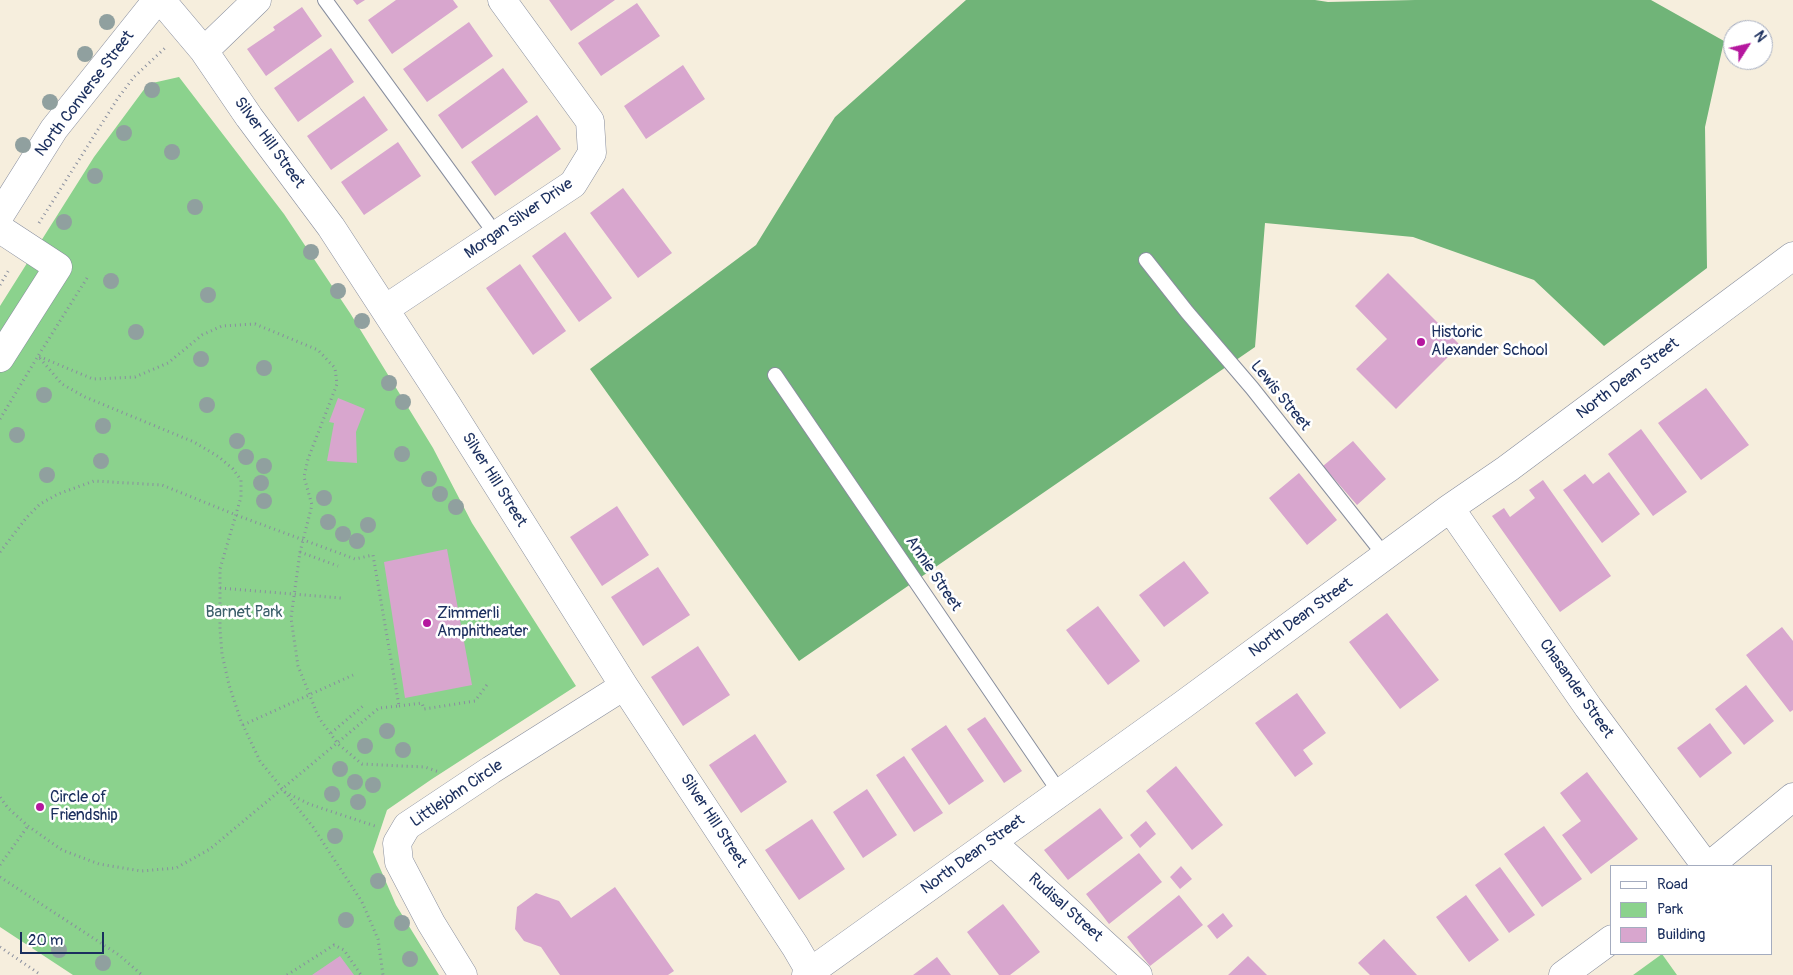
<!DOCTYPE html>
<html>
<head>
<meta charset="utf-8">
<style>
  body { margin:0 }
  #map { position:relative; width:1793px; height:975px; overflow:hidden; background:#f6eedd; font-family:Pangolin,sans-serif }
  canvas { display:block }
  .legend { position:absolute; left:1610px; top:865px; width:162px; height:90px; box-sizing:border-box; background:#fff; border:1px solid #a4acbf; margin:0; padding:6px 9px; list-style:none; font-size:15px; color:#1b2f5e }
  .legend li { display:flex; align-items:center; gap:10px; height:25px }
  .legend b { width:25px; border:1px solid #a4acbf }
  .north { position:absolute; left:1723px; top:20px; width:50px; height:50px; box-sizing:border-box; background:#fff; border:1px solid #a4acbf; border-radius:50%; rotate:55deg; font-size:14px; font-weight:700; line-height:20px; text-align:center; color:#1b2f5e }
  .north::after { content:''; display:block; margin:auto; width:18px; height:22px; background:#b5179e; clip-path:polygon(50% 0,100% 100%,50% 72%,0 100%) }
  .scale { position:absolute; left:20px; top:932px; width:84px; height:22px; box-sizing:border-box; border:2px solid #1b2f5e; border-top:0; padding-left:6px; font-size:15px; line-height:18px; white-space:nowrap; color:#1b2f5e; -webkit-text-stroke:4px #fff; paint-order:stroke }
</style>
</head>
<body>
<div id="map">
<canvas width="1793" height="975"></canvas>
<ul class="legend">
<li><b style="height:6px;background:#fff"></b>Road</li>
<li><b style="height:14px;background:#8bd28d"></b>Park</li>
<li><b style="height:14px;background:#d8a6ce"></b>Building</li>
</ul>
<div class="north">N</div>
<div class="scale">20 m</div>
</div>
<script>
const ctx = document.querySelector('canvas').getContext('2d');
ctx.lineJoin = 'round';
function paint(path, color) { ctx.fillStyle = color; ctx.fill(path, 'evenodd'); }
const shape = rows => new Path2D(rows.map(r => 'M' + r).join(''));
function stroke(path, color, width, dash) { ctx.strokeStyle = color; ctx.lineWidth = width; ctx.lineCap = dash ? 'butt' : 'round'; ctx.setLineDash(dash || []); ctx.stroke(path); }
function label(font, color, halo, rows, align = 'center') {
  ctx.font = font + ' Pangolin,sans-serif'; ctx.lineWidth = 5; ctx.setLineDash([]); ctx.textBaseline = 'middle'; ctx.strokeStyle = halo; ctx.fillStyle = color; for (const [text, x, y, turn = 0] of rows) {
    ctx.save(); ctx.translate(x, y); ctx.rotate((+turn || 0) * Math.PI / 180); ctx.textAlign = isNaN(turn) ? turn : align; if (halo) ctx.strokeText(text, 0, 0); ctx.fillText(text, 0, 0); ctx.restore();
  }
}
const green = shape([
  [179,77,284,214,350,313,433,448,472,523,576,686,432,779,387,810,373,852,396,905,439,975,73,975,0,927,0,306,94,157,148,84],
  [1662,954,1677,975,1633,975]
]);
const forest = shape([
  [966,0,1315,0,1328,2,1415,0,1651,0,1724,41,1705,127,1707,268,1604,346,1534,280,1413,237,1265,223,1255,347,799,661,590,369,756,245,835,117]
]);
const building = shape([
  [353,0,365,0,357,5],
  [396,0,453,0,458,7,392,54,368,20],
  [549,0,615,0,571,31],
  [637,3,660,36,601,76,578,43],
  [302,7,322,36,266,76,247,49,275,30,273,27],
  [469,22,493,56,427,102,403,69],
  [331,48,354,82,298,122,274,88],
  [683,65,705,99,646,139,624,106],
  [503,68,528,102,462,149,438,115],
  [364,96,388,130,331,170,307,136],
  [537,115,561,149,495,196,471,162],
  [398,142,421,176,364,215,341,182],
  [623,188,672,253,638,278,590,213],
  [565,232,612,298,579,322,532,256],
  [520,264,566,331,533,355,486,288],
  [1388,273,1460,345,1396,409,1356,369,1387,339,1355,306],
  [1706,388,1749,445,1701,480,1658,423],
  [338,398,365,409,356,432,357,463,327,461,334,423,329,422],
  [1641,429,1687,492,1653,516,1608,454],
  [1353,441,1386,479,1357,505,1323,466],
  [1609,472,1640,514,1602,543,1563,490,1585,474,1593,484],
  [1299,473,1337,520,1307,545,1269,498],
  [1543,480,1611,576,1560,612,1492,516,1504,508,1510,517,1535,498,1529,490],
  [617,506,649,555,602,586,570,537],
  [447,549,472,685,405,698,384,562],
  [1184,561,1209,593,1164,627,1139,595],
  [658,567,690,615,643,646,611,597],
  [1098,606,1140,661,1108,685,1066,630],
  [1387,613,1439,680,1400,709,1349,642],
  [1782,627,1793,641,1793,710,1790,712,1746,655],
  [698,646,730,695,683,726,651,677],
  [1746,685,1774,721,1744,745,1715,709],
  [1297,693,1326,733,1303,750,1313,764,1295,777,1255,723],
  [985,717,1022,771,1004,783,967,729],
  [1710,723,1732,753,1700,778,1677,748],
  [946,725,984,781,949,805,911,749],
  [755,734,787,782,741,813,709,765],
  [904,756,943,813,914,832,876,775],
  [1176,766,1223,825,1192,850,1146,791],
  [1587,772,1638,839,1591,874,1562,835,1581,821,1560,793],
  [867,789,897,835,863,858,833,812],
  [1100,808,1123,838,1068,880,1044,850],
  [812,819,845,869,799,900,765,850],
  [1146,821,1156,834,1140,848,1130,835],
  [1544,826,1582,879,1542,907,1504,854],
  [1139,853,1162,882,1109,924,1086,894],
  [1181,866,1192,879,1180,889,1170,877],
  [1500,867,1535,915,1509,933,1475,885],
  [615,887,674,971,668,975,560,975,541,947,524,941,515,929,517,907,536,893,559,901,571,918],
  [1179,895,1203,925,1150,966,1127,937],
  [1466,895,1499,940,1469,962,1436,917],
  [1003,904,1040,952,1010,975,999,975,967,932],
  [1223,913,1233,926,1217,939,1207,926],
  [1384,939,1417,975,1370,975,1358,963],
  [340,956,354,975,312,975],
  [1248,956,1267,975,1228,975],
  [937,957,951,975,913,975]
]);
const path = shape([
  [39,223,118,98,134,77,165,48],
  [87,278,38,356,62,384,85,397,194,442,219,457,233,469,241,480,241,497,220,569,220,629,222,654,229,685,241,721,260,761,313,827,362,902,378,939,383,975],
  [0,285,10,268],
  [0,419,38,356,93,379,135,377,168,363,202,335,222,326,255,324,318,350,335,368,337,384,308,459,304,477,312,505,300,552,291,618,298,666,319,718,338,744,362,764,425,767,439,772],
  [0,552,27,517,40,504,58,494,94,481,162,485,236,515,355,559,373,555,399,706,379,708,210,849,176,868,141,871,99,864,62,850,28,826,8,808,0,797],
  [300,552,338,566],
  [220,588,341,598],
  [399,706,422,703,424,709,475,701,489,682],
  [243,725,353,675],
  [331,733,363,706],
  [285,792,309,804,375,826],
  [0,865,28,826],
  [0,877,119,955,142,975],
  [0,947,41,975],
  [287,975,334,945,344,950,361,975]
]);
const service = shape([
  [325,0,497,236],
  [1146,260,1187,312,1252,388,1385,556],
  [775,375,1060,793]
]);
const minor = shape([
  [161,0,204,51,249,117,331,227,447,405,624,686,795,946,812,975],
  [204,51,257,0],
  [0,215,54,129,157,0],
  [0,229,58,267,0,358],
  [385,309,573,184,592,153,590,121,502,0],
  [1450,508,1588,707,1706,866],
  [992,842,1138,975],
  [1709,866,1793,797],
  [463,975,431,923,399,862,397,843,407,826,491,770,624,686],
  [806,975,1184,704,1450,508,1507,469,1793,256],
  [1563,975,1612,939]
]);
const trees = [
  [107,22],
  [85,54],
  [152,90],
  [50,102],
  [124,133],
  [23,145],
  [172,152],
  [95,176],
  [195,207],
  [64,222],
  [311,252],
  [111,281],
  [338,291],
  [208,295],
  [362,321],
  [136,332],
  [201,359],
  [264,368],
  [389,383],
  [44,395],
  [403,402],
  [207,405],
  [103,426],
  [17,435],
  [237,441],
  [402,454],
  [246,457],
  [101,461],
  [264,466],
  [47,475],
  [429,479],
  [261,483],
  [440,494],
  [324,498],
  [264,501],
  [456,507],
  [328,522],
  [368,525],
  [343,534],
  [357,541],
  [387,731],
  [365,746],
  [403,750],
  [340,769],
  [355,782],
  [373,785],
  [332,794],
  [358,802],
  [335,836],
  [378,881],
  [346,920],
  [402,923],
  [59,950],
  [410,959],
  [103,963]
];
const markers = [
  [1421,342,5,"#b5179e"],
  [427,623,5,"#b5179e"],
  [40,807,5,"#b5179e"]
];
const streetNames = [
  ["North Converse Street",85,94,-53],
  ["Silver Hill Street",269,143,54],
  ["Morgan Silver Drive",519,219,-35],
  ["North Dean Street",1628,379,-37],
  ["Lewis Street",1280,396,51],
  ["Silver Hill Street",494,480,58],
  ["Annie Street",933,574,56],
  ["North Dean Street",1301,618,-36],
  ["Chasander Street",1576,689,55],
  ["Littlejohn Circle",457,794,-34],
  ["Silver Hill Street",713,821,57],
  ["North Dean Street",973,855,-36],
  ["Rudisal Street",1065,908,42]
];
const poiNames = [
  ["Historic",1431,333],
  ["Alexander School",1431,351],
  ["Zimmerli",437,614],
  ["Amphitheater",437,632],
  ["Circle of",50,798],
  ["Friendship",50,816]
];
const parkNames = [
  ["Barnet Park",244,613]
];
paint(green, '#8bd28d');
paint(forest, '#70b478');
paint(building, '#d8a6ce');
stroke(service, '#888e9e', 16);
stroke(minor, '#888e9e', 29);
stroke(path, '#888e9e', 3, [1, 4]);
stroke(service, '#fff', 14);
stroke(minor, '#fff', 28);
ctx.fillStyle = '#90a09f';
for (const [x, y] of trees) { ctx.beginPath(); ctx.arc(x, y, 8, 0, 2 * Math.PI); ctx.fill(); }
for (const [x, y, r, color] of markers) { const dot = new Path2D(); dot.arc(x, y, r, 0, 2 * Math.PI); ctx.fillStyle = color; ctx.fill(dot); stroke(dot, '#fff', 2); }
label('16px', '#1b2f5e', '#fff', streetNames);
label('16px', '#1b2f5e', '#fff', poiNames, 'left');
label('16px', '#3d606c', '#fff', parkNames);
</script>
</body>
</html>
